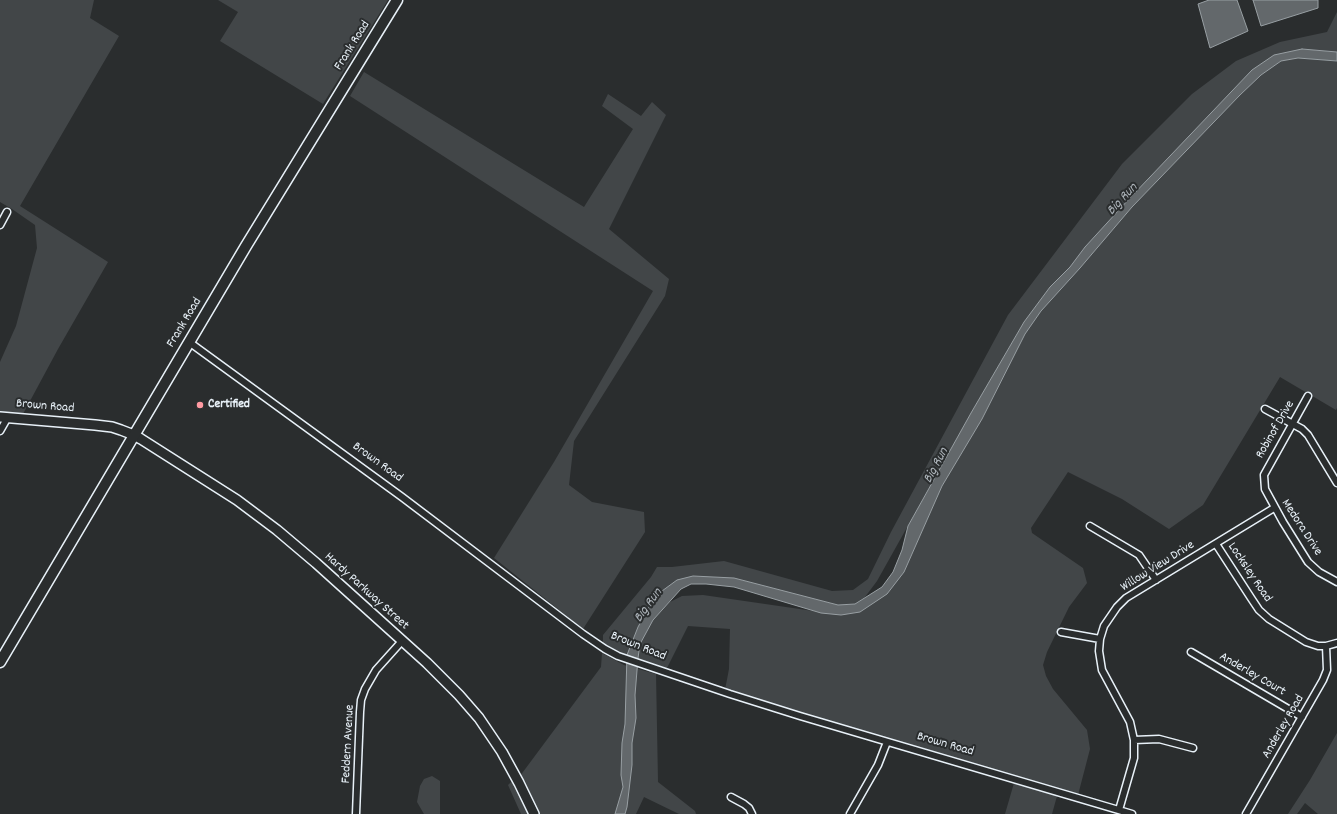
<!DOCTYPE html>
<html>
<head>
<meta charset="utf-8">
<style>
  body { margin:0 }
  canvas { display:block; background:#2a2d2e }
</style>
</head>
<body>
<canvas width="1337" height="814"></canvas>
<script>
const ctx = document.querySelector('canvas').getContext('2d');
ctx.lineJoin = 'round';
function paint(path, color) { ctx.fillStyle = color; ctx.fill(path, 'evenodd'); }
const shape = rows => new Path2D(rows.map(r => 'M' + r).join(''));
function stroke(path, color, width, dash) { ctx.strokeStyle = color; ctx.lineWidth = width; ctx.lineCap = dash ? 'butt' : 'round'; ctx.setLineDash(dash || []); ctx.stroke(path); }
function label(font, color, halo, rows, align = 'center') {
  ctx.font = font + ' Dekko,sans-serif'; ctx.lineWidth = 4; ctx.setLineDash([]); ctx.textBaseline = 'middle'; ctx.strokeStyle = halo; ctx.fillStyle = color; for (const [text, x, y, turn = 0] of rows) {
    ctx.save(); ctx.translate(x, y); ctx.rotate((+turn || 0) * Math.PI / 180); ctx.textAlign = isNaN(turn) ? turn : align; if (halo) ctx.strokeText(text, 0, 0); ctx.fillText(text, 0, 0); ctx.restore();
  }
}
const green = shape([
  [0,0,94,0,90,18,119,36,20,206,108,262,58,349,23,414,0,412,0,362,16,326,37,248,35,225,12,209,0,202],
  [218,0,388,0,323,104,220,41,238,12],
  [1337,12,1337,52,1302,49,1252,70,1129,199,1085,247,1070,267,1050,287,1024,322,1008,349,971,413,877,581,865,597,855,604,838,605,734,578,693,576,638,627,627,655,603,644,603,635,651,577,657,567,672,567,724,561,832,591,853,590,868,579,891,532,1008,315,1122,164,1192,94,1236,61,1280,42,1327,32],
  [1298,58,1337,61,1337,408,1336,410,1280,377,1203,505,1169,529,1122,499,1068,472,1031,528,1032,533,1083,568,1087,583,1069,607,1047,652,1043,665,1046,676,1053,689,1087,730,1090,749,1078,795,725,690,729,669,730,629,688,626,667,668,638,658,640,644,653,620,670,602,682,596,703,595,841,615,904,572,942,486,982,419,1025,334,1041,311,1080,268,1132,207,1240,95,1261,75,1281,61],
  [364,72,584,207,633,129,602,106,608,94,641,116,652,102,666,115,609,229,669,279,665,296,574,441,569,485,592,502,644,512,645,532,583,629,494,558,554,462,653,291,350,96],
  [602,653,624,665,656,674,658,782,695,811,696,814,679,814,644,797,636,814,539,814,520,776,601,667],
  [1337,733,1337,814,1318,814,1305,803,1297,814,1288,814,1310,780],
  [432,776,440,781,440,814,424,814,417,802,420,786,424,779],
  [513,780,529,814,521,814,508,785],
  [1014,783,1057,796,1052,814,1005,814]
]);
const water = shape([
  [1209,0,1237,0,1248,31,1210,48,1198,4,1209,0],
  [1253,0,1318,0,1318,8,1261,26,1253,0],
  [1302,49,1337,52,1337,61,1298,58,1281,61,1261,75,1240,95,1132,207,1080,268,1041,311,1025,334,982,419,942,486,904,572,887,594,860,612,841,615,821,613,734,587,706,584,691,584,681,589,653,620,640,644,638,658,635,695,636,718,632,743,632,765,627,807,625,814,615,814,623,787,621,775,622,743,625,724,627,655,638,627,650,605,662,591,677,580,693,576,734,578,838,605,855,604,882,587,893,572,902,550,908,526,971,413,1024,322,1050,287,1070,267,1085,247,1129,199,1252,70,1274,55,1302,49]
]);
const street = shape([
  [0,225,7,212],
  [189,342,402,497,583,634,605,649,618,656,730,694,800,716,1132,814],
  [1308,396,1264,475,1265,489,1283,522,1308,562,1319,572,1337,582],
  [1265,409,1302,429,1308,435,1337,483],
  [0,431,8,417],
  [1090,526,1139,555,1156,580],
  [1216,544,1251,598,1259,610,1269,619,1306,642,1318,646,1326,646,1337,643],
  [1061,632,1100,639],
  [1191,652,1302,717],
  [1134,740,1159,739,1193,748],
  [731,797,744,804,749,808,752,814],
  [1119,810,1134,758,1134,740,1130,722,1102,670,1099,651,1100,639,1104,626,1117,607,1126,598,1274,508],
  [356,814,360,712,361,700,365,689,376,670,402,641],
  [850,814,878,765,887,742],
  [1246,814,1323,680,1327,670,1326,646]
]);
const secondary = shape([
  [0,417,95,425,112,427,121,430,134,435,141,439,237,500,277,530,316,563,427,663,459,695,479,718,502,752,519,783,534,814]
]);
const primary = shape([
  [0,662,246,246,397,0]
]);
const markers = [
  [200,405,4,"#ff9aa2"]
];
const streetNames = [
  ["Frank Road",353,46,-58],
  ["Frank Road",185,323,-59],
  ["Brown Road",45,407,5],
  ["Robinof Drive",1276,430,-60],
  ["Brown Road",377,463,36],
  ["Medora Drive",1301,528,57],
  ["Willow View Drive",1158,567,-32],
  ["Locksley Road",1249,573,56],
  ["Hardy Parkway Street",366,592,42],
  ["Brown Road",638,647,22],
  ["Anderley Court",1252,675,30],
  ["Anderley Road",1284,727,-60],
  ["Feddern Avenue",349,744,-87],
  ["Brown Road",945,745,16]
];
const poiNames = [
  ["Certified",208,405]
];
const waterNames = [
  ["Big Run",1123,200,-47],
  ["Big Run",937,466,-62],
  ["Big Run",649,606,-54]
];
paint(green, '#424648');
paint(water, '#63686b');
stroke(water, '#989fa3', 1);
stroke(street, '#e8f1f8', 9);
stroke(secondary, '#e8f1f8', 12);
stroke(primary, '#e8f1f8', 13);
stroke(street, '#2a2d2e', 6);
stroke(secondary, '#2a2d2e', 9);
stroke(primary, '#2a2d2e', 10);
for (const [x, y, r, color] of markers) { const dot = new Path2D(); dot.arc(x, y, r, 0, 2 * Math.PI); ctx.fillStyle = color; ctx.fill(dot); stroke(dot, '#2a2d2e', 1.5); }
label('13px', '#e8f1f8', '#2a2d2e', streetNames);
label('bold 13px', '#e8f1f8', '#2a2d2e', poiNames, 'left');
label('italic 14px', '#acb3b9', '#2a2d2e', waterNames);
</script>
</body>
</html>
